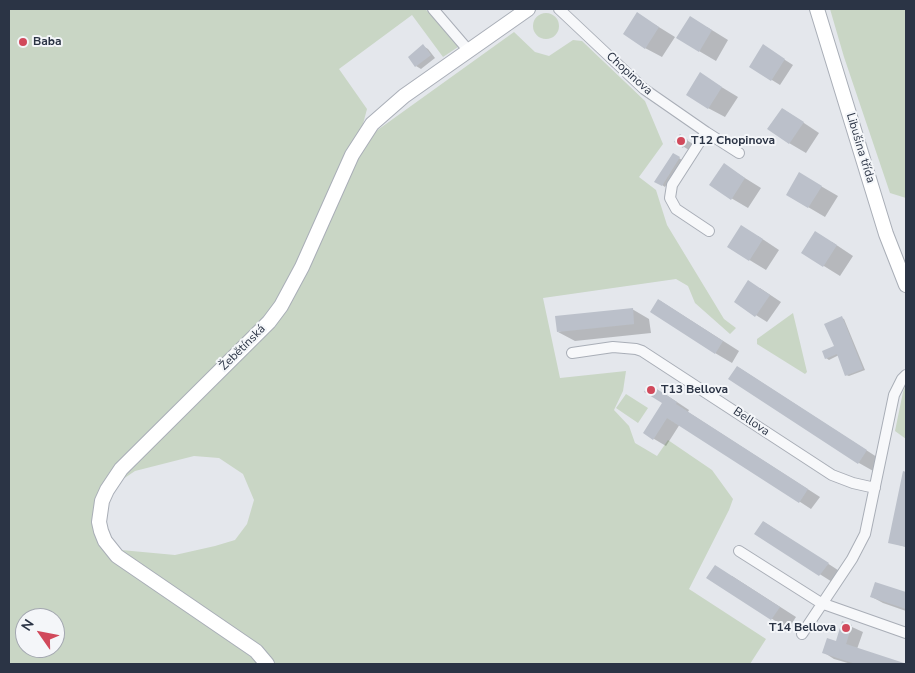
<!DOCTYPE html>
<html>
<head>
<meta charset="utf-8">
<style>
  body { margin:0 }
  #map { position:relative; width:915px; height:673px; overflow:hidden; background:#e4e7ec; font-family:"Nunito Sans",sans-serif }
  canvas { display:block }
  .frame { position:absolute; inset:0; border:10px solid #2b3445; pointer-events:none }
  .north { position:absolute; left:15px; top:608px; width:50px; height:50px; box-sizing:border-box; background:#f4f6f9; border:1px solid #a4a8b1; border-radius:50%; rotate:303deg; font-size:14px; font-weight:700; line-height:20px; text-align:center; color:#2b3445 }
  .north::after { content:''; display:block; margin:auto; width:18px; height:22px; background:#d1495b; clip-path:polygon(50% 0,100% 100%,50% 72%,0 100%) }
</style>
</head>
<body>
<div id="map">
<canvas width="915" height="673"></canvas>
<div class="frame"></div>
<div class="north">N</div>
</div>
<script>
const ctx = document.querySelector('canvas').getContext('2d');
ctx.lineJoin = 'round';
function paint(path, color) { ctx.fillStyle = color; ctx.fill(path, 'evenodd'); }
const shape = rows => new Path2D(rows.map(r => 'M' + r).join(''));
function stroke(path, color, width, dash) { ctx.strokeStyle = color; ctx.lineWidth = width; ctx.lineCap = dash ? 'butt' : 'round'; ctx.setLineDash(dash || []); ctx.stroke(path); }
function label(font, color, halo, rows, align = 'center') {
  ctx.font = font + ' "Nunito Sans",sans-serif'; ctx.lineWidth = 4; ctx.setLineDash([]); ctx.textBaseline = 'middle'; ctx.strokeStyle = halo; ctx.fillStyle = color; for (const [text, x, y, turn = 0] of rows) {
    ctx.save(); ctx.translate(x, y); ctx.rotate((+turn || 0) * Math.PI / 180); ctx.textAlign = isNaN(turn) ? turn : align; if (halo) ctx.strokeText(text, 0, 0); ctx.fillText(text, 0, 0); ctx.restore();
  }
}
const green = shape([
  [9,9,425,9,441,23,457,44,458,47,443,57,412,15,339,69,367,109,363,124,347,152,296,265,276,302,264,317,117,465,109,473,96,499,93,522,113,560,252,655,259,664,9,664],
  [25,618,55,618,55,648,25,648],
  [830,9,906,9,906,198,890,193,844,57],
  '533 26a13 13 0 1 1 26 0a13 13 0 1 1-26 0Z',
  [514,32,535,52,549,56,573,40,582,41,645,101,663,144,639,177,656,190,667,225,724,319,736,328,730,334,695,303,688,286,676,279,543,298,560,378,626,371,623,391,614,410,629,426,635,443,657,456,668,440,712,470,733,499,729,510,689,589,766,639,750,664,274,664,261,646,130,558,121,550,175,555,215,546,235,540,247,524,254,500,243,474,219,458,194,456,135,471,120,481,287,310,308,270,358,158,372,134],
  [793,313,807,372,805,374,757,344,757,339],
  [906,384,906,439,895,431,903,392],
  [626,394,648,408,638,423,616,408]
]);
const shadow = shape([
  [654,24,675,37,662,57,645,48],
  [707,27,728,40,716,61,699,51],
  [423,46,428,49,435,58,421,69,416,66],
  [771,51,793,65,780,85,751,67],
  [700,74,738,97,725,117,708,108],
  [783,109,819,133,806,153,789,143],
  [680,136,693,144,689,150,676,142],
  [673,154,682,160,665,187,656,181],
  [724,165,761,188,748,208,731,198],
  [800,174,838,196,825,217,808,207],
  [758,236,779,250,766,270,728,247],
  [832,242,853,256,840,276,803,253],
  [760,288,781,302,767,322,735,302],
  [659,300,739,351,732,363,715,353],
  [632,309,649,319,651,333,575,341,558,332],
  [842,318,844,319,865,370,849,376,846,375,839,355,829,360,826,358,835,347],
  [738,367,883,461,875,472,859,463],
  [662,392,689,410,688,412,820,497,811,509,680,424,666,446,644,433,664,403],
  [902,483,906,484,906,547,892,543],
  [764,522,844,574,837,585,756,534],
  [732,576,796,617,788,629,708,578],
  [876,583,906,593,906,611,883,603,872,597],
  [843,623,863,632,857,649,905,664,851,664,834,659,823,652,837,642]
]);
const building = shape([
  [637,12,659,27,645,49,623,34],
  [690,16,712,30,699,52,676,38],
  [423,44,431,55,415,67,408,57],
  [763,44,785,59,771,81,749,67],
  [700,72,722,87,708,109,686,95],
  [782,108,804,122,789,144,767,129],
  [680,134,688,140,683,148,674,142],
  [673,153,680,157,662,186,654,182],
  [724,163,745,178,731,200,709,185],
  [799,172,822,186,808,208,786,195],
  [741,225,763,239,749,261,727,247],
  [815,231,837,245,823,267,801,253],
  [748,280,770,295,755,317,734,302],
  [658,299,723,341,715,354,650,312],
  [633,308,634,324,557,332,555,316],
  [842,316,863,369,845,376,837,354,825,359,822,351,834,346,824,324],
  [737,366,867,450,858,464,728,379],
  [649,384,677,402,676,404,808,489,799,503,667,418,653,440,643,433,662,403,644,392],
  [903,471,906,472,906,547,888,543],
  [763,521,829,563,819,576,754,534],
  [715,565,780,607,771,620,706,578],
  [875,582,906,592,906,609,870,597],
  [842,621,852,625,846,644,904,663,904,664,856,664,822,653,827,638,836,641]
]);
const street = shape([
  [433,9,469,51],
  [559,9,644,89,706,132,672,185,670,198,676,209,709,231],
  [706,132,739,153],
  [572,353,613,347,636,349,642,351,832,475,853,483,875,488],
  [739,551,821,603,906,633],
  [802,634,852,559,865,534,894,395,902,379,906,375]
]);
const secondary = shape([
  [817,9,886,234,906,285],
  [267,664,256,651,117,556,105,541,101,531,99,522,102,501,107,490,121,469,269,322,281,306,302,267,352,155,372,124,404,96,528,9]
]);
const markers = [
  [23,42,5,"#d1495b"],
  [681,141,5,"#d1495b"],
  [651,390,5,"#d1495b"],
  [846,628,5,"#d1495b"]
];
const poiNames = [
  ["Baba",33,42],
  ["T12 Chopinova",691,141],
  ["T13 Bellova",661,390],
  ["T14 Bellova",836,628,"right"]
];
const streetNames = [
  ["Chopinova",629,74,42],
  ["Libušina třída",860,148,73],
  ["Žebětínská",243,348,-45],
  ["Bellova",751,422,34]
];
paint(green, '#c9d6c5');
paint(shadow, '#0003');
paint(building, '#bbc0ca');
stroke(street, '#a9aeb7', 12);
stroke(secondary, '#a9aeb7', 16);
stroke(street, '#f7f8fa', 10);
stroke(secondary, '#fff', 14);
for (const [x, y, r, color] of markers) { const dot = new Path2D(); dot.arc(x, y, r, 0, 2 * Math.PI); ctx.fillStyle = color; ctx.fill(dot); stroke(dot, '#f4f6f9', 2); }
label('bold 12px', '#2b3445', '#f4f6f9', poiNames, 'left');
label('12px', '#2b3445', '#f4f6f9', streetNames);
</script>
</body>
</html>
